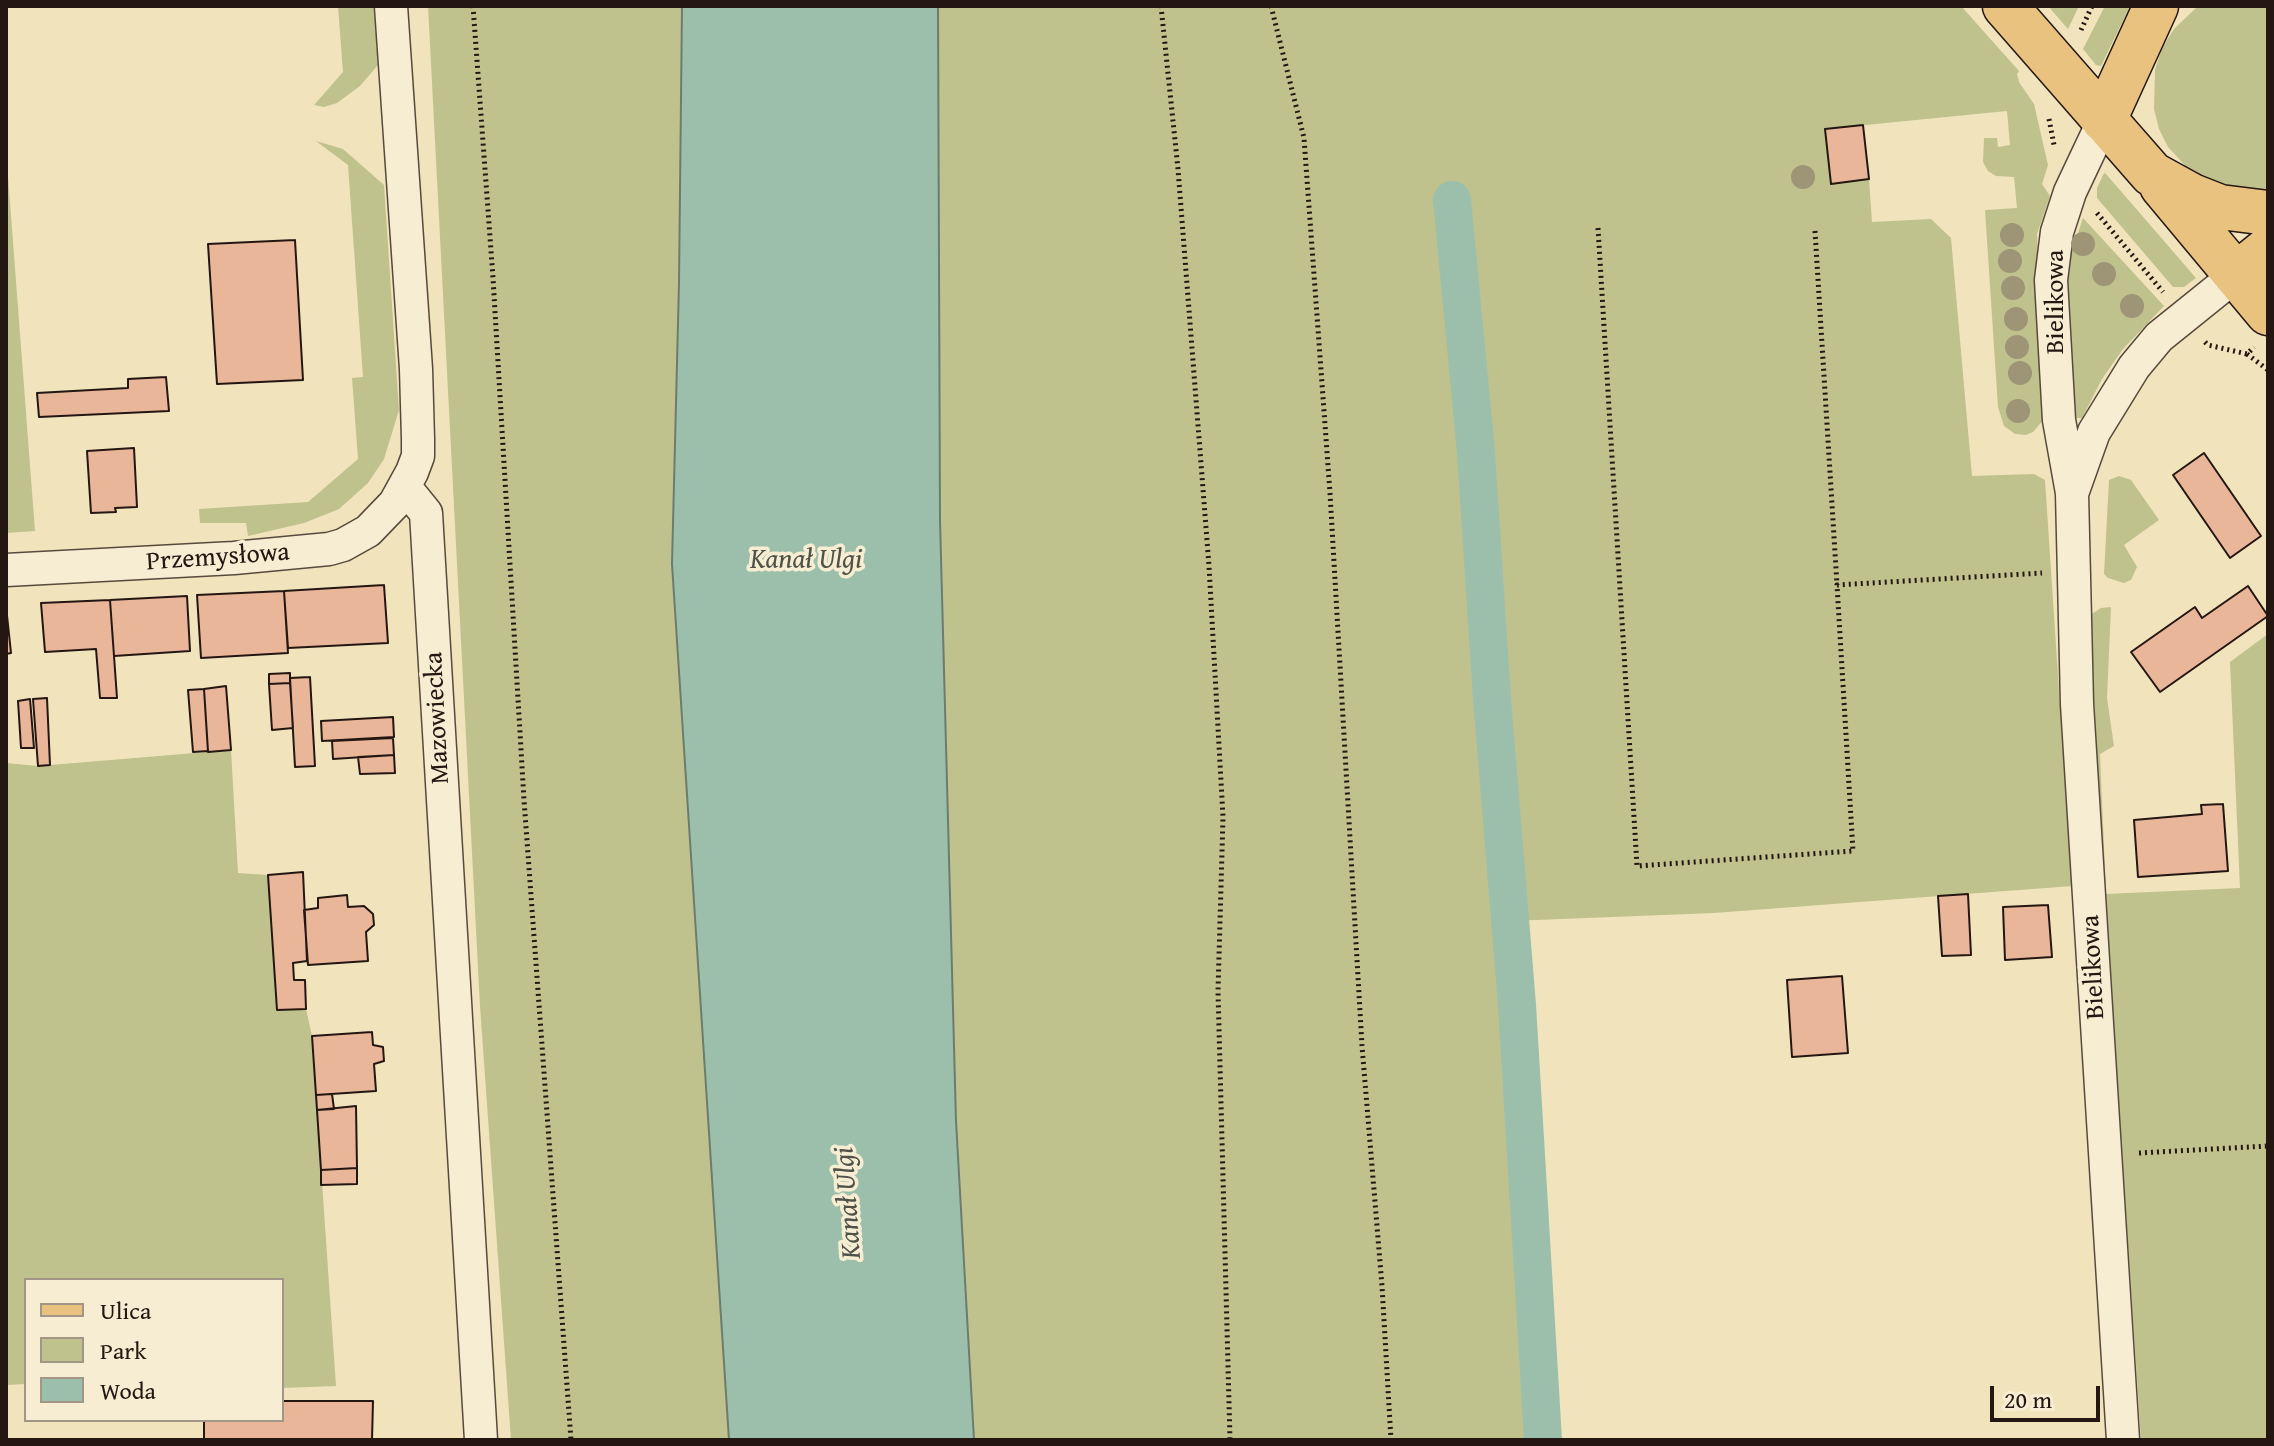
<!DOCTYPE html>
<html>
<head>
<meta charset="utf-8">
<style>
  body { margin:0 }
  #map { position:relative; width:2274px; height:1446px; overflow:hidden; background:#f1e3bc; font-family:"Gentium Book Plus",serif }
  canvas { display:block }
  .frame { position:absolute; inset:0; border:8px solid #241712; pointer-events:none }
  .legend { position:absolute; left:24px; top:1278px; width:260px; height:144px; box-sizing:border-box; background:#f6edd3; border:2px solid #a29786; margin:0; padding:10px 14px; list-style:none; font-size:24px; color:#241712 }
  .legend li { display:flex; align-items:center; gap:16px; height:40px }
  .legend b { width:40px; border:2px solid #a29786 }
  .scale { position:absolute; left:1990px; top:1386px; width:110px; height:36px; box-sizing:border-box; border:4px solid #241712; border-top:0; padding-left:10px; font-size:24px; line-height:28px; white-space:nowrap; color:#241712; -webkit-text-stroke:6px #f6edd3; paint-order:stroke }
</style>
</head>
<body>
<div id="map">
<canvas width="2274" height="1446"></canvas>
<div class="frame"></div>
<ul class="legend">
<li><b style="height:10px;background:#e8c27e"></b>Ulica</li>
<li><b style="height:22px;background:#bfc28d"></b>Park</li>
<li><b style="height:22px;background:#9cbfab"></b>Woda</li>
</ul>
<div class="scale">20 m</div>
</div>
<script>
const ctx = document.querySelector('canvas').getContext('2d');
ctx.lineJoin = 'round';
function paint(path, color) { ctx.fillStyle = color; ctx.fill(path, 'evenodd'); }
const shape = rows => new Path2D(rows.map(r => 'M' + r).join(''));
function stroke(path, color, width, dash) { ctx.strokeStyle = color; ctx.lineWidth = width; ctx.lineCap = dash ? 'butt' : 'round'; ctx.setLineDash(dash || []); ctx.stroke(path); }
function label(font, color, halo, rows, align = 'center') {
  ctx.font = font + ' "Gentium Book Plus",serif'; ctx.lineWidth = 7; ctx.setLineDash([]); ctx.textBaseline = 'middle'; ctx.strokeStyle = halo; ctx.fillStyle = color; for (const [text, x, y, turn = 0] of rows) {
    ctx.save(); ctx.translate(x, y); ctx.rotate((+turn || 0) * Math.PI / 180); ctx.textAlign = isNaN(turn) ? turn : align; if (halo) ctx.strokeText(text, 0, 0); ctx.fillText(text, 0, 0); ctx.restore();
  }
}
const green = shape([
  [338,6,374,6,378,65,360,86,337,103,324,107,314,105,343,72],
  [428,6,682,6,679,283,672,564,729,1440,511,1440,480,1006],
  [938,6,1961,6,2019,71,2017,74,2019,82,2034,104,2048,165,2042,184,2050,196,2037,234,2046,417,2033,432,2026,435,2015,434,2004,426,1998,407,1985,210,2017,208,2014,177,1996,176,1988,171,1983,162,1984,138,1997,138,1998,147,2010,145,2007,111,1825,129,1831,183,1869,179,1872,222,1931,219,1951,238,1972,476,2034,474,2045,480,2072,886,1714,913,1510,921,1544,1440,974,1440,956,1121,940,520],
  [2048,6,2079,6,2068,29],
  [2105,6,2130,6,2101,66,2096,65,2083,49],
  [2198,6,2268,6,2268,195,2255,196,2194,175,2168,147,2159,129,2154,109,2155,70,2162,48,2174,29],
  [316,141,343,149,384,185,399,410,384,459,368,483,339,509,304,523,248,536,246,523,200,523,199,509,308,502,358,459,352,378,363,377,348,165],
  [6,150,35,531,6,533],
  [2104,173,2106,174,2196,278,2184,287,2173,287,2097,198,2097,188],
  [2083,218,2164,306,2123,349,2102,379,2082,418,2074,418,2066,288,2069,259],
  [2119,476,2131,480,2159,520,2124,545,2137,567,2131,580,2124,583,2108,578,2104,574,2109,480],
  [2111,607,2107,698,2114,746,2100,754,2106,894,2240,888,2230,662,2268,634,2268,1440,2141,1440,2105,895,2098,895,2090,615,2101,608],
  [231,750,238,873,268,875,277,1010,306,1009,312,1036,336,1386,282,1388,282,1280,26,1280,26,1384,6,1385,6,763,38,766]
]);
const water = shape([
  [682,6,938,6,940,520,956,1121,974,1440,729,1440,672,564,679,283,682,6]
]);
const canal = shape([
  [1452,200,1476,453,1492,699,1517,1005,1543,1440]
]);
const building = shape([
  [1863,125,1869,179,1831,184,1825,129,1863,125],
  [295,240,303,380,217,384,208,244,295,240],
  [166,377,169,411,39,417,37,393,128,388,128,379,166,377],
  [134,448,137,507,115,508,116,512,91,513,87,451,134,448],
  [2204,453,2261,536,2230,558,2173,475,2204,453],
  [384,585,388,643,288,648,284,591,384,585],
  [2248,586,2268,616,2160,692,2131,652,2195,607,2202,618,2248,586],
  [284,591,288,653,201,658,197,595,284,591],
  [187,596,190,651,114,656,110,600,187,596],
  [110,600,117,698,100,698,96,649,45,652,41,603,110,600],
  [6,606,11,653,6,654,6,606],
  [290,673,290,683,269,684,269,674,290,673],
  [310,677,315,766,295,767,290,678,310,677],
  [290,683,293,728,272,730,269,684,290,683],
  [226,686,231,750,208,752,204,689,226,686],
  [204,689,208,751,193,752,188,690,204,689],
  [47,698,50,765,38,766,33,699,47,698],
  [30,699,34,748,21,748,18,701,30,699],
  [393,717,394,737,322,741,321,721,393,717],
  [393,738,394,755,333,759,332,741,393,738],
  [394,755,395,773,360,774,358,757,394,755],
  [2223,804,2228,871,2138,877,2134,820,2202,814,2201,805,2223,804],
  [303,872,307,961,293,963,294,980,305,980,306,1009,277,1010,268,875,303,872],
  [1968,894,1971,955,1942,956,1938,896,1968,894],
  [347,895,348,907,364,906,373,914,374,925,366,932,368,961,308,965,304,910,318,908,318,898,347,895],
  [2048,905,2052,957,2005,960,2003,907,2048,905],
  [1842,976,1848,1053,1792,1057,1787,980,1842,976],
  [372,1032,373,1045,383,1047,384,1061,374,1064,376,1091,316,1095,312,1036,372,1032],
  [332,1094,334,1109,317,1110,316,1095,332,1094],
  [356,1106,357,1168,321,1170,317,1110,356,1106],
  [357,1168,357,1184,321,1185,321,1170,357,1168],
  [282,1401,373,1401,372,1440,204,1440,204,1420,282,1420,282,1401]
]);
const path = shape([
  [473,6,493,278,524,800,571,1440],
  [1161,6,1178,169,1209,566,1223,817,1218,991,1230,1440],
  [1271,6,1304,138,1330,493,1362,1046,1382,1286,1391,1440],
  [2081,30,2092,6],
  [2049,119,2054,145],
  [2097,213,2163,292],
  [1598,228,1637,866,1853,851,1837,585,2042,573],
  [1815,231,1837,585],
  [2205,342,2208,345,2247,354,2254,347],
  [2247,354,2268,370],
  [2139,1153,2268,1146]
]);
const minor = shape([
  [2104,120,2070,192,2057,232,2051,280,2059,420,2072,493,2077,704,2123,1440],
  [405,487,426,513,481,1440],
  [2073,491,2094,432,2134,367,2159,337,2236,275],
  [6,570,234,558,329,549,343,545,368,531,395,503,412,472,418,456,418,439,416,369,391,6]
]);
const primary = shape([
  [2005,6,2152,174,2192,196,2220,207,2268,213],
  [2104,120,2156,6],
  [2162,186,2268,313],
  [2236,275,2268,249]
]);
const trees = [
  [1803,177],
  [2012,235],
  [2083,244],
  [2010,261],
  [2104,274],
  [2013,288],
  [2132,306],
  [2016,319],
  [2017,347],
  [2020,373],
  [2018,411]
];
const streetNames = [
  ["Bielikowa",2056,302,-90],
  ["Przemysłowa",218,558,-4],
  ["Mazowiecka",438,718,-93],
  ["Bielikowa",2094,967,-93]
];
const waterNames = [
  ["Kanał Ulgi",806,561],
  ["Kanał Ulgi",849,1203,-94]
];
paint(green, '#bfc28d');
paint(water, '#9cbfab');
stroke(water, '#6c7c6e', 2);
stroke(canal, '#9cbfab', 38);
paint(building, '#e9b69a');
stroke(building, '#241712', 2);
stroke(minor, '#574a3c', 35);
stroke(primary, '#241712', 47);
stroke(path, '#241712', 5, [2, 4]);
stroke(minor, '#f6edd3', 32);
stroke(primary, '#e8c27e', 44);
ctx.fillStyle = '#9e9476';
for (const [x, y] of trees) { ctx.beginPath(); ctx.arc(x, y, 12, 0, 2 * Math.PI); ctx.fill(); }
label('26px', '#241712', '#f6edd3', streetNames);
label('italic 28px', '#4e5248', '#f6edd3', waterNames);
</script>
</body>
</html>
